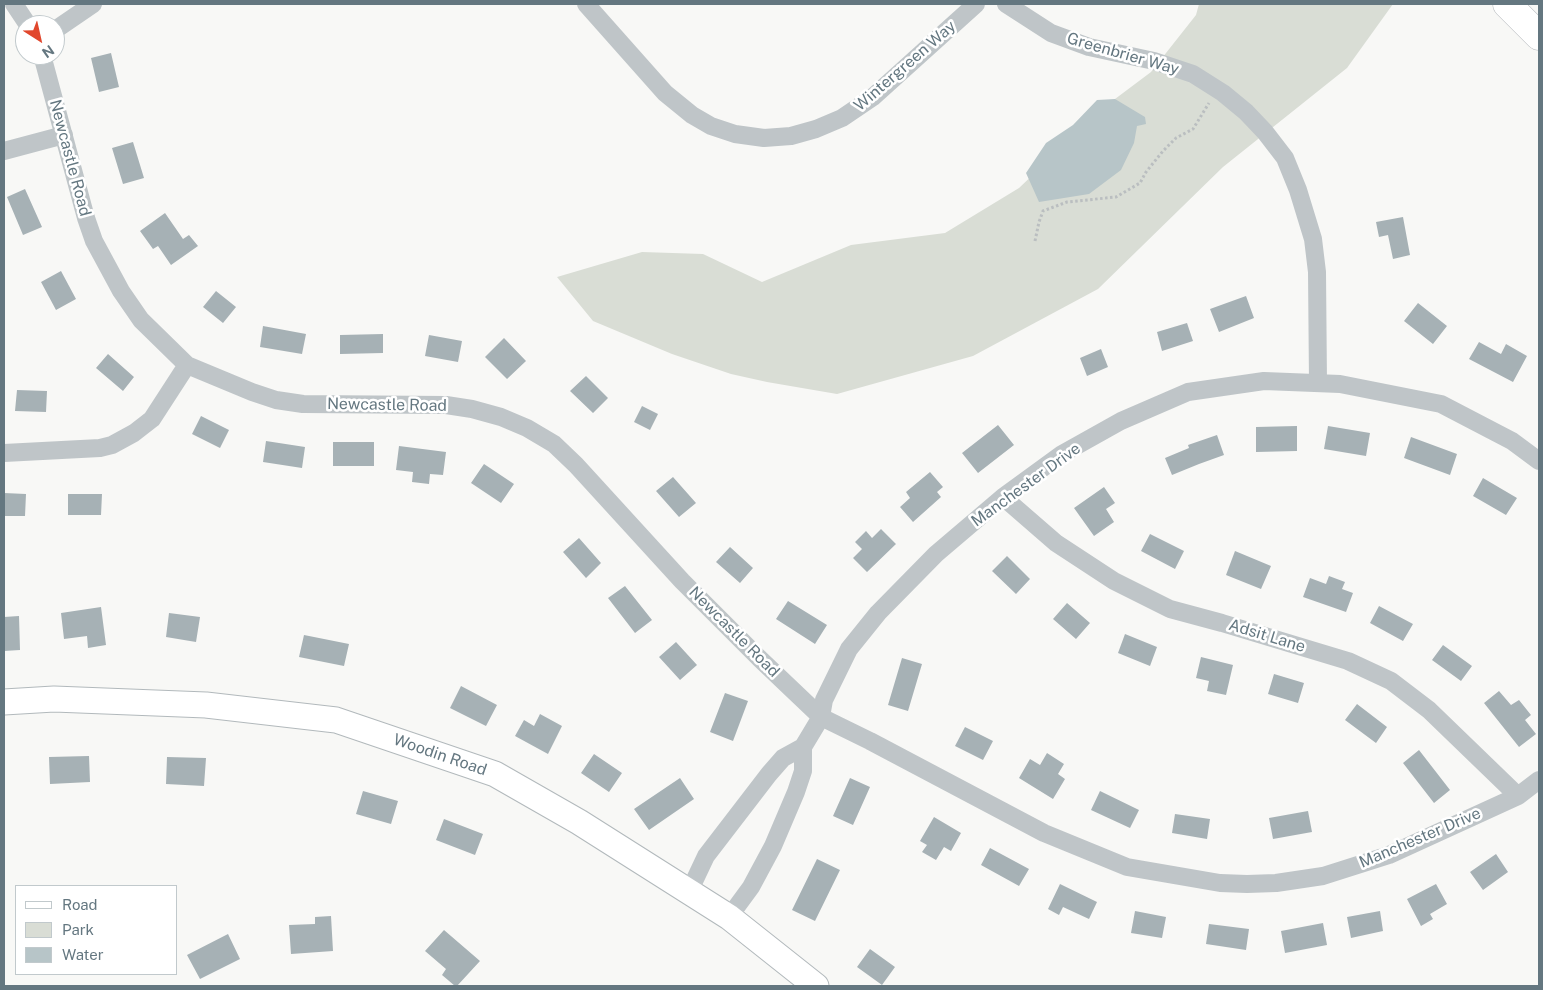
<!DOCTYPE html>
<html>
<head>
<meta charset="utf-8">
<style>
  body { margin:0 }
  #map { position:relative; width:1543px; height:990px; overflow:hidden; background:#f8f8f6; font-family:"Public Sans",sans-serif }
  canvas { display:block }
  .frame { position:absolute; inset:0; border:5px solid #647780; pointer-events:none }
  .legend { position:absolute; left:15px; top:885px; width:162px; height:90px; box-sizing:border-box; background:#fff; border:1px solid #c1c9cc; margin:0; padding:6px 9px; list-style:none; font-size:15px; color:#647780 }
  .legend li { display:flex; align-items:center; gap:10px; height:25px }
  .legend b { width:25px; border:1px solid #c1c9cc }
  .north { position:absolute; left:15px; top:15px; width:50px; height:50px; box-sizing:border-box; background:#fff; border:1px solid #c1c9cc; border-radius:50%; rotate:145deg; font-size:14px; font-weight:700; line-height:20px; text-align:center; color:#647780 }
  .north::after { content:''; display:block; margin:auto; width:18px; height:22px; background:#e1472d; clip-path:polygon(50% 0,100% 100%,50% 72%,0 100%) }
</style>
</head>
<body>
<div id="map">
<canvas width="1543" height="990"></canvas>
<div class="frame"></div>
<ul class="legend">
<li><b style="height:6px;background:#fff"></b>Road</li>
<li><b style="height:14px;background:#d9ddd5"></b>Park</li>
<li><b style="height:14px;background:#b7c5c8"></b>Water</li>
</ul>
<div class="north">N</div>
</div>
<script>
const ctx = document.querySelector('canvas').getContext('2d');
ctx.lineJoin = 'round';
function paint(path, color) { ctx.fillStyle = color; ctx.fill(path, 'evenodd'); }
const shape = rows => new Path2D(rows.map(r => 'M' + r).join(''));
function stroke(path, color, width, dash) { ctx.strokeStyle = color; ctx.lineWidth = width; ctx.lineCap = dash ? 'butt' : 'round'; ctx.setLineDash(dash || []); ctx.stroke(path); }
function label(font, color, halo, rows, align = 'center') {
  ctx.font = font + ' "Public Sans",sans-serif'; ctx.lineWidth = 5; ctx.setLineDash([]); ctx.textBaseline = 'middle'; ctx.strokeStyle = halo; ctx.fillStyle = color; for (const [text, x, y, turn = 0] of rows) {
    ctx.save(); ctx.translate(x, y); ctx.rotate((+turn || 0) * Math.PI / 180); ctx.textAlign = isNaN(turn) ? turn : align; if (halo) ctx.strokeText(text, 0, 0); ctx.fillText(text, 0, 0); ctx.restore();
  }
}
const green = shape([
  [1199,4,1393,4,1347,68,1223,167,1098,289,973,356,837,394,767,382,731,374,672,354,593,321,557,277,642,252,703,254,762,282,851,245,945,233,1019,188,1103,108,1151,72,1196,15]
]);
const water = shape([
  [1115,99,1145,117,1146,124,1137,126,1134,143,1121,170,1089,194,1039,202,1026,173,1046,143,1073,125,1097,100]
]);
const building = shape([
  [111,53,119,87,99,92,91,58],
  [133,142,144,178,123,184,112,148],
  [25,189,42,227,23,235,7,197],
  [165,213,183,239,189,235,198,246,171,265,158,246,153,249,140,231],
  [1403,217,1410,255,1393,259,1388,235,1379,237,1376,222],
  [61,271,76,299,56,310,41,282],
  [216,291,236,307,223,323,203,307],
  [1246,296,1254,318,1219,332,1210,309],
  [1418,303,1447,326,1433,344,1404,321],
  [1187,323,1193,341,1162,351,1157,332],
  [263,326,306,334,302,354,260,347],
  [383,334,383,353,340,354,340,335],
  [429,335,462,341,458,362,425,356],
  [504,338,526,361,507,379,485,357],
  [1479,342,1501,354,1506,344,1527,356,1513,382,1469,359],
  [1101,349,1108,367,1087,376,1080,358],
  [108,354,134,377,123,391,96,368],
  [586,376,608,398,593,413,570,391],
  [17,390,47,391,46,412,15,411],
  [642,406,658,414,650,430,634,422],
  [201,416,229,430,220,448,192,434],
  [998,425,1014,445,978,473,962,453],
  [1297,426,1297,451,1256,452,1256,427],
  [1328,426,1370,433,1366,456,1324,449],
  [1217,435,1224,455,1199,464,1172,475,1165,458,1189,448,1188,445],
  [1411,437,1457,454,1450,475,1404,458],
  [266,441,305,447,302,468,263,462],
  [333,442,374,442,374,466,333,466],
  [399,446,446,452,443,475,430,474,429,484,412,482,413,472,396,470],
  [484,464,514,484,501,503,471,483],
  [930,472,943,487,937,492,941,497,913,522,900,507,910,498,906,492],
  [673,477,696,503,679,517,656,491],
  [1483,478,1517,498,1506,515,1473,496],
  [1104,487,1115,503,1106,509,1114,522,1094,536,1074,508],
  [4,493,26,494,25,516,4,516],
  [68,494,102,494,101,515,68,515],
  [881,529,896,544,867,572,853,558,862,549,855,542,866,531,872,538],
  [1150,534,1184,551,1175,569,1141,551],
  [579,538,601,563,586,578,563,552],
  [730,547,753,568,740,583,716,562],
  [1235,551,1271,566,1261,589,1226,575],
  [1007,556,1030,579,1016,594,992,571],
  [1329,576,1345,582,1342,589,1353,593,1346,612,1303,597,1310,578,1326,584],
  [625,586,652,620,635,633,608,598],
  [788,601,827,625,815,644,776,619],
  [1067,603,1090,623,1076,639,1053,619],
  [1379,606,1413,624,1403,641,1370,623],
  [101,607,106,645,88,648,87,636,64,639,61,613],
  [169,613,200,617,196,642,166,637],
  [19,616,20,650,4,651,4,617],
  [1125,634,1157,647,1150,666,1118,653],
  [304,635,349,644,344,666,299,657],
  [676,642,697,665,680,680,659,657],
  [1443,645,1472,666,1461,681,1432,660],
  [1201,657,1233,665,1226,695,1207,691,1209,681,1196,678],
  [902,658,922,664,908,711,888,705],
  [1274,674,1304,683,1298,703,1268,694],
  [461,686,497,705,486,726,450,708],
  [1499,691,1511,705,1519,700,1531,715,1525,720,1536,734,1519,747,1484,703],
  [725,693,748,701,733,741,710,732],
  [1357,704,1387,727,1376,743,1345,720],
  [540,714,562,726,548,754,515,736,524,720,534,726],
  [965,727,993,741,983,760,955,746],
  [1419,750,1450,790,1434,803,1403,763],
  [1047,753,1064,764,1058,774,1065,779,1053,799,1019,778,1030,759,1040,765],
  [594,754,622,773,609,792,581,773],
  [89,756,90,782,50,784,49,757],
  [167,757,206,758,204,786,166,784],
  [680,778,694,799,649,830,634,809],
  [850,778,870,787,853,825,833,816],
  [363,791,398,801,391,824,356,814],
  [1100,791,1139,810,1130,828,1091,810],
  [1308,811,1312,832,1273,839,1269,818],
  [1175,814,1210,819,1207,839,1172,833],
  [934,817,961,833,951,851,944,847,936,860,922,852,927,845,920,841],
  [444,819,483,834,475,855,436,840],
  [990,848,1029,869,1019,886,981,865],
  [1496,854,1508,872,1483,890,1470,872],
  [817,859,840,870,815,921,792,910],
  [1060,884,1097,902,1089,919,1063,907,1059,915,1048,909],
  [1436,884,1447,904,1430,914,1433,919,1421,926,1407,899],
  [1135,911,1166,917,1162,938,1131,933],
  [1380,911,1383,931,1351,938,1347,917],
  [331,916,333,951,291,954,289,925,315,924,315,917],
  [1323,923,1327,945,1285,953,1281,931],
  [1209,924,1249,929,1246,950,1206,944],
  [444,930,480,961,457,986,455,986,442,975,446,969,425,951],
  [228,934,240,959,200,979,187,955],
  [870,949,895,967,882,985,857,967]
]);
const path = shape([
  [1035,241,1039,222,1043,211,1067,202,1116,197,1140,183,1146,172,1163,151,1176,138,1193,129,1209,103]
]);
const street = shape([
  [14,4,28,25],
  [586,4,665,93,692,115,711,126,735,134,764,138,791,136,816,129,842,118,873,97,976,4],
  [1006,4,1051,33,1089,47,1154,61,1193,74,1223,93,1246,112,1265,132,1285,158,1298,190,1313,239,1317,272,1318,383],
  [55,30,93,4],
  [42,55,86,218,94,241,121,291,141,320,187,365,252,392,276,400,303,404,446,405,472,409,501,417,527,428,554,444,576,465,682,581,759,658,821,717,870,741,1044,833,1127,867,1220,883,1247,884,1276,883,1323,876,1389,855,1518,796,1539,780],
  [4,151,64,135],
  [4,453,100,448,112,445,134,433,152,419,187,365],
  [1003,497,1056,543,1114,581,1170,609,1222,623,1348,661,1391,681,1429,710,1518,796],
  [689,892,706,856,769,774,783,758,803,747,821,717,824,700,849,649,878,613,936,554,1003,497,1062,454,1121,421,1188,392,1264,381,1340,384,1441,404,1512,441,1539,461],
  [729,917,751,887,773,846,796,792,803,771,803,747]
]);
const secondary = shape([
  [4,702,54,699,206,705,336,720,495,774,579,822,729,917,816,986]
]);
const highway = shape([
  [1507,4,1539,36]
]);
const streetNames = [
  ["Greenbrier Way",1123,54,16],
  ["Wintergreen Way",905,66,-41],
  ["Newcastle Road",70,158,75],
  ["Newcastle Road",387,405,1],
  ["Manchester Drive",1026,485,-36],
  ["Newcastle Road",734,632,45],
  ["Adsit Lane",1267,636,17],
  ["Woodin Road",440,755,19],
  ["Manchester Drive",1420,838,-23]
];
paint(green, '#d9ddd5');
paint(water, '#b7c5c8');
paint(building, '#a6b1b5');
stroke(secondary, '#b2b9bc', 27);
stroke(highway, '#b3b8bb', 29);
stroke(path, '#babec0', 3, [2.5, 2.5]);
stroke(street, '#bfc5c8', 18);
stroke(secondary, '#fff', 25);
stroke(highway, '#fff', 28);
label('16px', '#647780', '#fff', streetNames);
</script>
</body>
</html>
